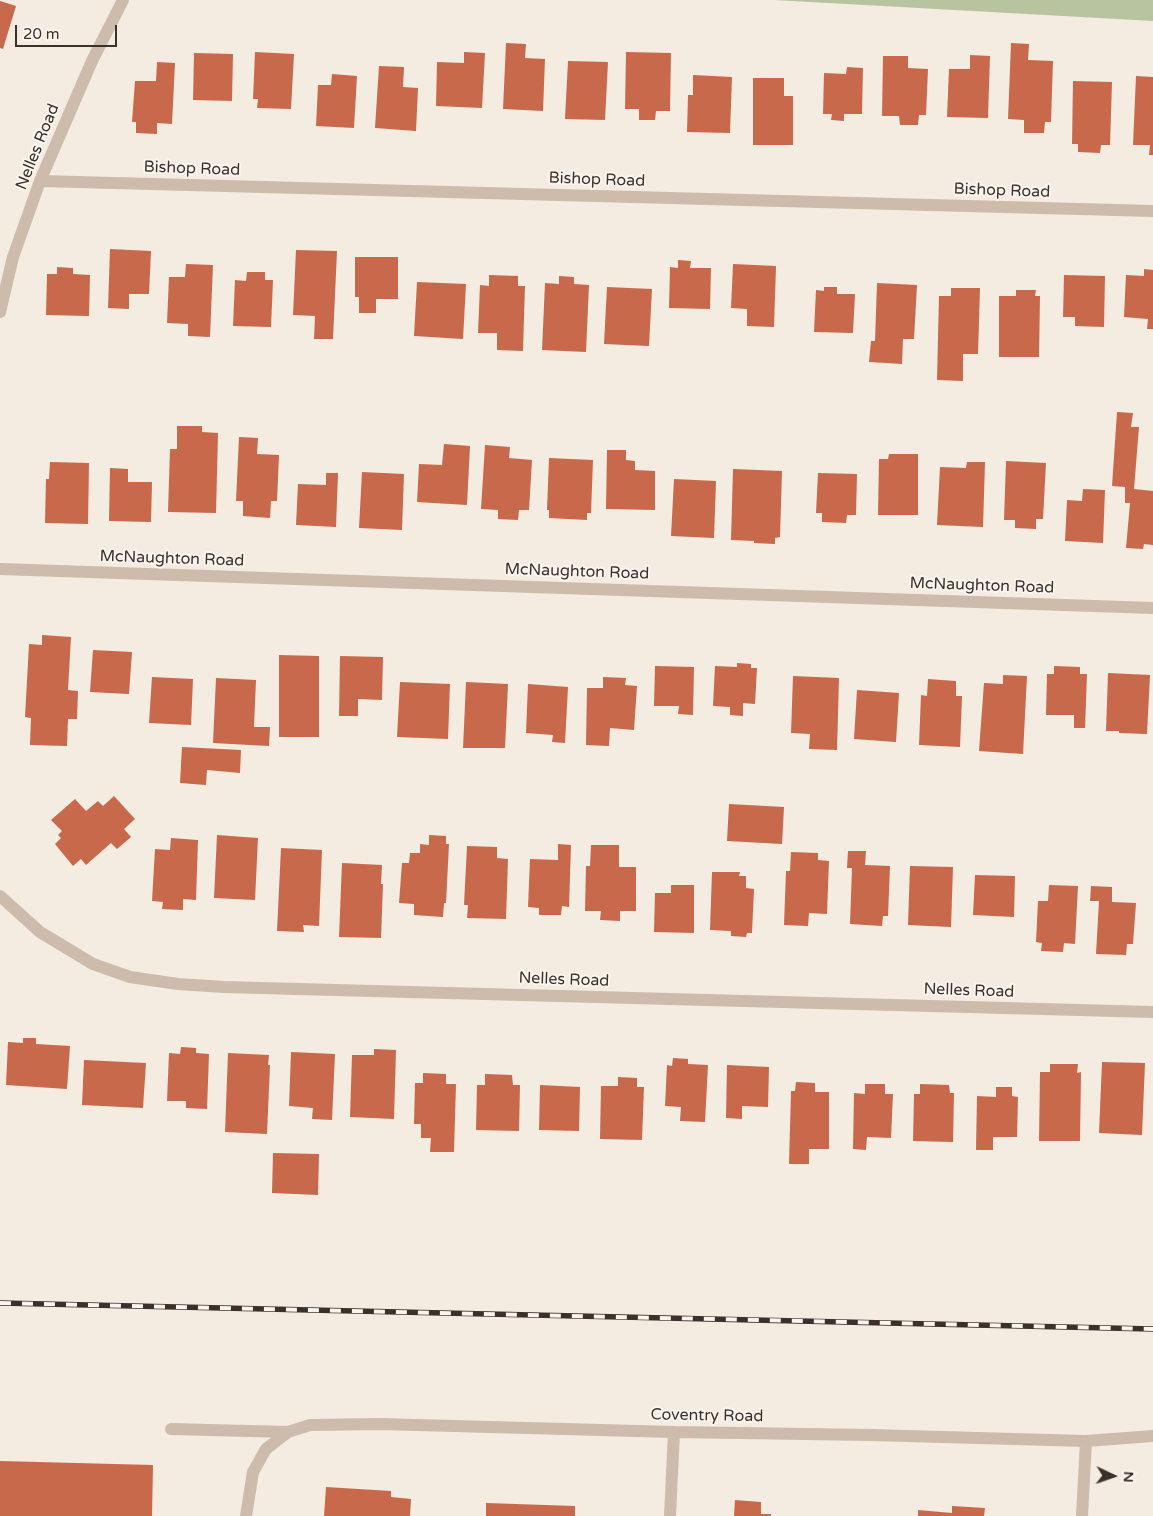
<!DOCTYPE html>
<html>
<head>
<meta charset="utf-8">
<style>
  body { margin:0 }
  #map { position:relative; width:1153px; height:1516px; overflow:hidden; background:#f4ebe1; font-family:"Varela Round",sans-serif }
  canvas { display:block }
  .north { position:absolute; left:1088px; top:1451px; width:50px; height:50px; -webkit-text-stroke:4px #fbf5ee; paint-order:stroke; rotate:93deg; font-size:14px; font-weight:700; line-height:20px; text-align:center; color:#3b302b }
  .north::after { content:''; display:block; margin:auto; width:18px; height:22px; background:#3b302b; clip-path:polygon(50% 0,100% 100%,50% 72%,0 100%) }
  .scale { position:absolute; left:15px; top:25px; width:102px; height:22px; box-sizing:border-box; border:2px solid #3b302b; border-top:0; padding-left:6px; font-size:15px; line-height:18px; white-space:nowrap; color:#3b302b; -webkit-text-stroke:4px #fbf5ee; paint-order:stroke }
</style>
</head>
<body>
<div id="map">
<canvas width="1153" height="1516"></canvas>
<div class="north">N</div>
<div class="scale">20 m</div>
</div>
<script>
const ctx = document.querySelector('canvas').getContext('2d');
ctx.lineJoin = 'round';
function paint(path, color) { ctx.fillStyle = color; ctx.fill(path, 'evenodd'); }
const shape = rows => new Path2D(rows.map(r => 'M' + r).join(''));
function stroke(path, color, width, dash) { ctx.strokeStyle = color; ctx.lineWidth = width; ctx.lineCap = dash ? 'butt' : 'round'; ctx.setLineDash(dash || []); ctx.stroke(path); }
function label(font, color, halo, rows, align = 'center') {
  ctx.font = font + ' "Varela Round",sans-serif'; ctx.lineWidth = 4; ctx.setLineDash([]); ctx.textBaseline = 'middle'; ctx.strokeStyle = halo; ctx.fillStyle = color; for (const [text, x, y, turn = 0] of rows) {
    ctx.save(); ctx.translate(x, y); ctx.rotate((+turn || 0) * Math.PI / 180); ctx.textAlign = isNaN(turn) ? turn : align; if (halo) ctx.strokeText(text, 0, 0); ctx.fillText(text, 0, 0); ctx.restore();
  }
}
const green = shape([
  [774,0,1153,0,1153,21]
]);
const building = shape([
  [0,1,16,6,3,49,0,48],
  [506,43,526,44,525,58,545,59,543,111,503,109],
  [1011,43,1029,44,1028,60,1053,61,1051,122,1045,122,1044,133,1024,133,1024,120,1008,119],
  [255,52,294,54,291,109,257,108,258,99,253,99],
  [464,52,485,53,482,108,436,106,437,62,464,63],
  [626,52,671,53,670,111,656,111,655,120,639,120,639,109,625,109],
  [194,53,233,54,232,101,193,100],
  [970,55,990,56,988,118,947,117,949,69,970,69],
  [883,56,908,56,908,68,928,69,926,115,919,115,918,125,900,125,899,116,882,116],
  [568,61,608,62,605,120,565,119],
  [157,62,175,63,172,124,157,123,157,134,136,133,136,122,132,122,135,81,156,81],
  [379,66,404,67,403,87,418,88,416,131,375,128],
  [847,67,863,68,862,114,844,114,844,121,831,120,832,114,823,114,824,73,846,74],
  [332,74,357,76,354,128,316,126,318,85,331,85],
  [693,75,732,77,730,133,687,132,688,95,693,95],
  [1136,76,1153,77,1153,155,1149,155,1150,145,1133,145],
  [753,78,784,78,784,96,793,96,793,145,753,145],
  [1073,81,1112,82,1110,145,1101,145,1100,153,1078,152,1078,144,1072,144],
  [110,249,151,251,149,294,129,294,129,309,108,308],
  [296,250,337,251,333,339,314,339,315,316,293,315],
  [355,257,398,257,398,299,376,299,376,313,359,313,359,297,355,297],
  [678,260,691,261,690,268,711,268,710,309,669,308,670,267,678,268],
  [186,264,213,265,210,337,188,336,188,324,167,323,169,277,185,277],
  [733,264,776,266,774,327,747,326,747,309,731,308],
  [57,267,73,268,73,274,90,275,89,316,46,315,47,274,57,274],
  [1144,269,1153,270,1153,329,1147,329,1148,319,1124,317,1126,275,1144,276],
  [247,272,265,272,265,280,273,280,271,327,233,326,235,280,246,281],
  [489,275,518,276,518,286,525,286,523,351,497,350,497,333,478,333,480,285,489,286],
  [1064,275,1105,276,1104,327,1075,326,1075,317,1063,317],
  [559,276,574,277,574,284,589,285,586,352,542,350,545,283,559,284],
  [417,282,466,284,463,339,414,336],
  [877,283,917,285,914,339,903,339,902,364,869,362,871,341,875,341],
  [607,287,652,289,649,346,604,344],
  [824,287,837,287,837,294,855,294,853,333,814,332,816,290,824,291],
  [951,288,980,288,978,354,963,354,963,381,937,380,939,296,951,296],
  [1016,290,1036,290,1035,296,1040,296,1039,357,999,357,999,296,1016,296],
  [1117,412,1133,413,1131,427,1139,427,1134,489,1153,491,1153,545,1144,544,1143,549,1126,548,1130,503,1125,503,1125,487,1112,486],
  [177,426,202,426,202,432,218,433,216,513,168,512,170,449,177,449],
  [239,437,258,438,257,454,279,455,277,501,271,501,270,518,243,516,243,501,236,501],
  [444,444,470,446,467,505,417,502,419,464,442,465],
  [485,445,510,447,509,458,532,460,529,510,519,510,518,520,498,519,498,510,481,509],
  [607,450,626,450,626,460,635,461,635,470,655,471,655,510,606,509],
  [889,454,918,454,918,515,878,515,879,459,888,459],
  [549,458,593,460,591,513,587,513,587,520,549,518,549,510,547,510],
  [1006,461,1046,463,1043,519,1036,519,1036,529,1015,528,1015,520,1004,520],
  [50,462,89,463,88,524,45,523,46,479,49,479],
  [967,462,985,462,983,527,937,525,940,467,966,468],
  [110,468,128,469,128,482,152,482,151,522,109,521],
  [733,469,782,471,780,537,775,538,775,544,754,543,754,541,731,540],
  [362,472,404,474,402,530,359,528],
  [326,473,338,473,336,527,296,525,298,484,326,485],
  [818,473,857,474,856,515,847,515,846,523,822,522,822,513,816,513],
  [674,479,716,481,714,538,671,536],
  [1083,489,1105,490,1103,543,1065,541,1067,500,1082,501],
  [42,635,71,637,68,690,78,691,77,719,68,719,67,746,30,745,31,718,25,717,29,644,42,645],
  [93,650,132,652,129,694,90,692],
  [279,655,319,656,319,737,279,737],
  [340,656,383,657,382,700,358,699,358,716,339,716],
  [737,663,751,664,751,668,757,668,755,704,743,703,743,716,730,715,730,707,713,706,715,666,737,667],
  [655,666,694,667,693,715,678,714,679,706,654,706],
  [1054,666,1080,667,1080,674,1087,674,1085,728,1074,728,1074,715,1046,715,1047,674,1054,674],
  [1108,673,1150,675,1147,734,1119,733,1119,731,1106,731],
  [1003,675,1027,676,1023,754,979,751,984,683,1003,684],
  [793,676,839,678,837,750,809,749,810,734,791,733],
  [152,677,193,679,191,725,149,723],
  [603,677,626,678,625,685,637,686,634,730,610,728,609,746,586,745,587,688,603,688],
  [216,678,256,680,254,727,270,727,269,746,213,743],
  [928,679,956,681,956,696,962,696,960,747,919,745,921,695,927,696],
  [400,682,450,684,448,739,397,737],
  [466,682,508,684,505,748,463,748],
  [528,684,568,687,565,743,552,742,553,735,526,733],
  [857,690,899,693,896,742,854,739],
  [182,747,241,750,240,773,207,770,206,785,180,783],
  [114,796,135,819,124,829,131,837,117,849,111,843,86,865,81,859,73,866,55,844,61,838,58,835,62,831,51,820,75,799,86,811,98,801,103,806],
  [729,804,784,807,782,844,727,841],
  [217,835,258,838,255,900,214,898],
  [429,835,446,836,446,844,449,844,446,903,444,903,443,917,414,915,414,904,399,903,402,863,409,863,410,853,420,853,420,844,429,845],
  [171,838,198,840,196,900,183,899,183,910,162,909,163,902,152,901,155,849,170,850],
  [558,844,571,845,569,907,562,906,561,915,539,915,539,908,528,907,530,859,558,860],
  [591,845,619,845,619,867,636,867,636,911,620,911,620,921,600,920,601,911,585,911,586,866,590,866],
  [467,846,497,847,497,858,508,859,506,919,467,918,468,905,464,905],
  [281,848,322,850,319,926,303,925,304,932,277,931],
  [848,851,866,851,865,865,890,866,888,916,883,916,882,926,850,924,852,868,847,868],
  [791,852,818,853,818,860,829,861,827,914,809,913,808,926,784,925,786,871,790,871],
  [342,863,382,865,381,884,383,884,381,938,339,937],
  [910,866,953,867,951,927,908,925],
  [712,872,740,872,739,876,746,876,746,888,754,889,752,933,747,933,746,937,731,936,731,931,710,930],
  [975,875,1015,876,1014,917,973,915],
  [671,885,694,885,694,933,654,932,655,893,671,893],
  [1049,885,1078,886,1075,944,1064,943,1063,952,1041,951,1042,943,1036,942,1038,901,1048,901],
  [1091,886,1112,887,1112,902,1136,903,1133,944,1127,944,1126,955,1096,954,1099,901,1090,901],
  [23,1038,36,1038,36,1044,70,1046,67,1089,6,1085,8,1042,23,1043],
  [181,1047,196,1048,196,1053,209,1054,207,1109,186,1108,186,1101,167,1101,169,1053,180,1054],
  [374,1049,396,1050,394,1119,350,1117,352,1055,374,1055],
  [291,1052,335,1054,332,1120,312,1119,313,1108,289,1106],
  [228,1053,269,1055,268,1065,270,1065,267,1134,225,1132],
  [673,1058,688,1059,688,1064,708,1065,705,1122,680,1121,681,1107,665,1106,667,1065,672,1066],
  [84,1060,146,1063,143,1108,82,1105],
  [1102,1062,1145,1063,1142,1135,1099,1133],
  [1050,1064,1078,1064,1077,1073,1081,1072,1080,1141,1039,1141,1040,1072,1050,1072],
  [727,1065,769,1067,768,1107,742,1106,742,1119,726,1118],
  [423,1073,446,1074,446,1084,456,1084,454,1152,430,1152,431,1138,421,1138,421,1124,414,1124,415,1083,423,1083],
  [485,1074,512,1075,513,1085,520,1085,519,1131,476,1130,477,1085,485,1085],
  [618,1077,637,1078,637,1087,644,1087,642,1140,600,1139,601,1086,618,1086],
  [796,1082,815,1083,815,1092,829,1092,829,1149,809,1149,809,1164,789,1164,791,1091,795,1091],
  [865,1084,885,1084,885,1094,893,1094,891,1138,867,1137,866,1150,853,1149,854,1093,865,1094],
  [920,1084,949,1085,950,1093,954,1093,953,1142,913,1141,914,1094,920,1094],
  [540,1085,580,1087,579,1131,539,1130],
  [996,1087,1012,1087,1012,1096,1018,1097,1017,1137,993,1137,993,1150,976,1150,977,1096,996,1097],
  [273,1153,319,1154,318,1195,272,1193],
  [0,1461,153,1465,152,1516,0,1516],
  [326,1487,391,1491,391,1497,411,1499,410,1516,324,1516],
  [735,1500,761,1502,761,1514,771,1514,771,1516,734,1516],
  [486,1503,575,1506,575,1516,486,1516],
  [952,1506,985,1508,984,1516,918,1516,918,1510,952,1513]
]);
const service = shape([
  [171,1429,288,1432]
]);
const minor = shape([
  [40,181,1153,211],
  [0,312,13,257,40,181,92,61,123,0],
  [0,569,1153,608],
  [0,896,40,932,93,964,130,977,178,984,224,987,1153,1012],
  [246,1516,253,1472,266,1449,288,1432,310,1425,380,1424,674,1432,871,1435,1086,1441,1153,1436],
  [670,1516,674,1432],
  [1082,1516,1086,1441]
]);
const rail = shape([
  [0,1303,1153,1329]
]);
const streetNames = [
  ["Nelles Road",38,147,-68],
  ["Bishop Road",192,169,2],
  ["Bishop Road",597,180,2],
  ["Bishop Road",1002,191,2],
  ["McNaughton Road",172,559,2],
  ["McNaughton Road",577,572,2],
  ["McNaughton Road",982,586,2],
  ["Nelles Road",564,980,2],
  ["Nelles Road",969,991,2],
  ["Coventry Road",707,1416,1]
];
paint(green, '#b8c4a0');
paint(building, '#c8694b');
stroke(service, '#cdbbac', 12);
stroke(minor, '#cdbbac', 12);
stroke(rail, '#3b302b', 5.5);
stroke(rail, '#fbf5ee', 4, [11]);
label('16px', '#3b302b', '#fbf5ee', streetNames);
</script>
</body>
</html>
